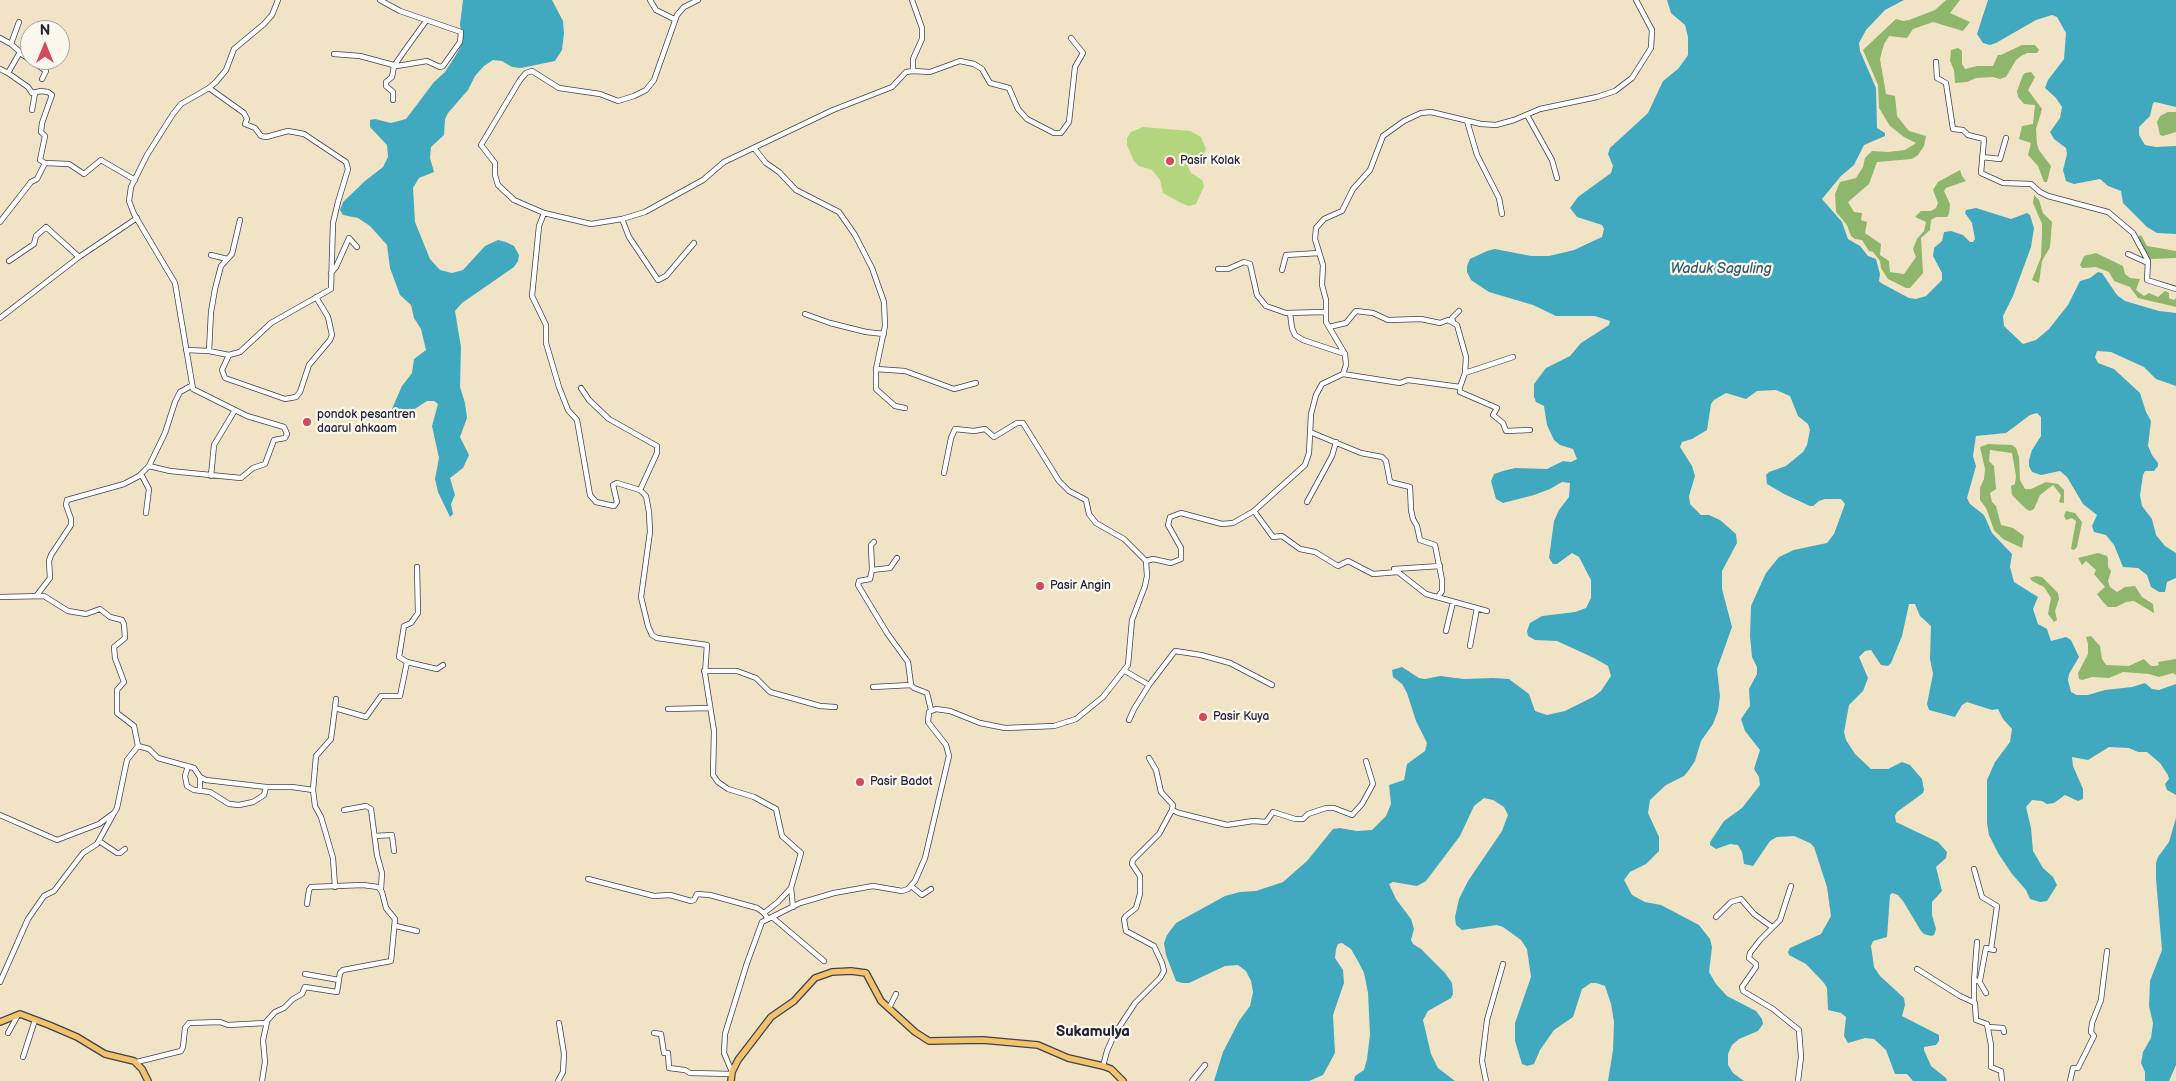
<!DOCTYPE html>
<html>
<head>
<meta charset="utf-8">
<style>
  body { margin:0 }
  #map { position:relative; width:2176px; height:1081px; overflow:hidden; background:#f1e4c6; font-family:"Balsamiq Sans",sans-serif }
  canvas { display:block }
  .north { position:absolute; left:20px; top:20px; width:50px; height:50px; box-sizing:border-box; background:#fbf7ec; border:1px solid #a4a2a5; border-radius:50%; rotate:0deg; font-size:14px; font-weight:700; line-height:20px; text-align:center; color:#22223b }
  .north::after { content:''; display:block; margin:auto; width:18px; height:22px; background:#d1495b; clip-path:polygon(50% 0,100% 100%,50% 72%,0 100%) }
</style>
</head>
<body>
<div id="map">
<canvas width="2176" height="1081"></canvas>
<div class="north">N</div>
</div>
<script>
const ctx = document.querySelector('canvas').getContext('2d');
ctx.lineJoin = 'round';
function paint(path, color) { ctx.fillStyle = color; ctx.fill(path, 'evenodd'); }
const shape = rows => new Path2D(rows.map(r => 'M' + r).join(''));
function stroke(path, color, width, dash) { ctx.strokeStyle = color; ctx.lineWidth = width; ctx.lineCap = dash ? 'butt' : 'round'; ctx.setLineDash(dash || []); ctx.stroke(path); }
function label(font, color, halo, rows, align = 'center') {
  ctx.font = font + ' "Balsamiq Sans",sans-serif'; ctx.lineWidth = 4.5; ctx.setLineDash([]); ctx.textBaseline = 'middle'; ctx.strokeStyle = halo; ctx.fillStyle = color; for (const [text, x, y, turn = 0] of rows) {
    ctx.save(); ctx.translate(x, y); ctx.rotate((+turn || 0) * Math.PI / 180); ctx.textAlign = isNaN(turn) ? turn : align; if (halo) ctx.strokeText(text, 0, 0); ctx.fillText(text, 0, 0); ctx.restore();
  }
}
const green = shape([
  [1143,127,1190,131,1201,137,1206,149,1200,161,1188,167,1191,173,1202,180,1204,186,1196,204,1189,206,1181,203,1163,193,1160,180,1152,170,1139,166,1134,161,1127,145,1127,138,1131,132]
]);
const forest = shape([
  [1946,0,1960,0,1950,13,1970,22,1963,31,1933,22,1913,29,1907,38,1889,36,1884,44,1880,59,1886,94,1895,96,1897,116,1909,131,1926,136,1924,146,1918,155,1912,159,1877,162,1869,184,1848,202,1854,212,1862,213,1861,220,1867,222,1865,233,1881,244,1880,255,1889,261,1890,272,1904,274,1916,257,1913,249,1917,239,1924,231,1926,222,1915,217,1921,211,1931,211,1936,208,1938,203,1933,190,1938,182,1960,170,1962,176,1966,181,1946,188,1944,191,1950,204,1949,214,1947,217,1936,217,1931,220,1930,230,1921,238,1923,273,1910,288,1906,288,1888,279,1881,268,1880,261,1873,252,1869,251,1862,240,1855,239,1851,236,1847,225,1836,212,1835,194,1840,182,1856,178,1863,167,1865,158,1872,151,1888,152,1905,150,1916,143,1904,137,1890,126,1879,108,1878,85,1863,50,1896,19,1903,21,1909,20,1935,10],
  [2022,45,2035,45,2039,50,2037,53,2027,53,2021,56,2016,60,2006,77,2000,79,1993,77,1976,78,1967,82,1955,83,1954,70,1950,61,1951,50,1958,48,1962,51,1962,64,1965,69,1977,66,1993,66,1998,55,2001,55],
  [2031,72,2035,77,2028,90,2042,109,2036,129,2037,144,2039,150,2051,166,2047,182,2044,182,2038,166,2028,155,2031,143,2019,139,2022,126,2033,124,2035,105,2024,104,2018,97,2017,91,2023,75,2025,73],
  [2168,112,2176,112,2176,132,2163,136,2160,135,2157,122,2160,116],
  [2034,195,2039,200,2043,213,2052,222,2050,247,2042,261,2039,283,2032,280,2041,257,2042,234,2042,224,2033,203],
  [2141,235,2147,246,2176,251,2176,258,2150,259,2138,237],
  [2096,253,2123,266,2125,274,2130,278,2140,279,2136,290,2144,296,2149,293,2158,297,2165,291,2169,293,2169,298,2174,300,2176,298,2176,307,2138,298,2130,287,2114,281,2109,272,2096,267,2082,268,2080,265,2084,256],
  [1988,444,2012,445,2016,448,2019,457,2020,480,2025,489,2031,489,2046,482,2058,484,2064,490,2064,503,2059,502,2061,495,2053,485,2040,495,2034,509,2030,511,2026,509,2012,495,2011,486,2015,484,2016,476,2012,453,1990,450,1989,461,1994,466,1996,489,1990,493,1992,502,1996,506,2001,525,2013,528,2024,536,2022,548,2003,539,1994,530,1986,508,1980,500,1980,488,1984,479,1985,469,1980,447],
  [2066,511,2075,513,2082,522,2077,547,2074,550,2071,549,2076,521,2072,518,2066,520,2064,516],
  [2098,553,2107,556,2108,559,2108,567,2111,571,2108,581,2110,587,2117,592,2125,587,2135,586,2142,597,2153,604,2154,613,2134,601,2126,602,2116,607,2108,607,2103,602,2097,594,2105,587,2094,574,2096,570,2086,561,2082,565,2078,558],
  [2036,576,2042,577,2058,593,2059,599,2055,611,2057,620,2054,622,2048,614,2051,598,2044,587,2032,581,2030,578],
  [2091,636,2100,646,2102,659,2106,665,2129,666,2144,659,2151,666,2155,666,2159,665,2158,662,2176,659,2176,675,2173,673,2159,677,2149,674,2123,672,2109,678,2092,677,2082,680,2079,679,2078,673,2088,654,2088,644,2086,637]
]);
const water = shape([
  [463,0,552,0,563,21,564,33,562,50,555,61,521,68,512,67,502,61,493,60,484,66,475,76,468,90,448,113,445,119,444,135,431,147,430,158,434,172,419,178,413,188,415,222,430,259,440,270,452,273,463,270,485,246,498,240,506,242,514,246,519,255,518,261,514,267,462,303,455,311,461,347,460,387,465,403,467,418,460,437,469,455,463,468,450,478,455,495,451,504,453,514,450,517,438,492,435,479,439,458,432,426,438,404,434,401,427,401,407,414,400,416,396,416,391,411,402,386,412,373,414,359,426,350,421,329,414,318,411,305,400,295,390,268,387,245,370,226,358,218,343,215,340,210,343,202,365,181,383,167,388,157,387,145,370,127,370,120,375,119,391,123,406,119,434,82,445,72,456,55,462,44,460,24],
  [1667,0,1904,0,1885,10,1866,30,1859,43,1860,51,1876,88,1877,128,1885,133,1885,136,1864,145,1854,165,1841,176,1822,199,1842,222,1848,239,1860,246,1868,256,1876,259,1880,274,1879,281,1881,283,1909,298,1916,299,1926,296,1942,280,1942,273,1933,256,1934,248,1942,241,1944,232,1951,231,1963,235,1970,242,1973,242,1975,239,1972,223,1965,213,1966,210,1976,208,2011,219,2027,213,2030,215,2034,228,2031,247,2013,296,2003,316,2004,326,2023,344,2036,340,2049,329,2068,305,2080,281,2090,278,2098,272,2102,273,2117,295,2125,301,2159,311,2176,313,2176,386,2156,379,2144,367,2111,352,2097,351,2095,357,2098,363,2114,369,2140,393,2146,412,2151,421,2148,446,2152,455,2158,463,2158,466,2154,471,2145,471,2143,475,2140,495,2142,506,2152,519,2156,535,2165,546,2176,553,2176,578,2167,582,2165,592,2159,592,2151,587,2147,575,2138,568,2123,567,2114,545,2106,535,2094,532,2092,526,2097,515,2083,504,2067,477,2060,471,2041,475,2032,472,2029,466,2029,460,2032,450,2041,436,2041,417,2037,413,2030,415,2006,433,1976,436,1973,456,1976,466,1967,498,1970,504,1984,515,1992,533,2012,554,2010,567,2014,582,2038,597,2033,609,2038,624,2047,629,2051,641,2066,637,2071,640,2079,657,2069,674,2068,680,2071,692,2077,695,2088,695,2105,690,2132,687,2145,683,2152,689,2159,690,2176,684,2176,795,2167,790,2165,784,2169,779,2168,775,2160,763,2147,752,2138,752,2129,748,2109,747,2088,760,2072,757,2073,766,2083,789,2083,799,2078,801,2065,795,2054,803,2047,804,2042,801,2032,800,2026,807,2031,828,2033,851,2043,868,2053,877,2057,885,2047,901,2040,902,2030,899,2026,890,2012,874,1998,853,1989,835,1987,823,1987,780,1995,762,2010,742,2012,729,2003,719,1998,709,1992,710,1967,702,1962,705,1955,717,1929,710,1927,704,1933,674,1930,659,1931,626,1920,616,1915,604,1909,604,1902,636,1891,663,1888,666,1881,665,1871,650,1865,651,1859,657,1868,678,1863,691,1849,705,1844,732,1846,740,1855,754,1871,769,1888,769,1902,762,1910,765,1922,779,1924,790,1923,793,1897,812,1895,816,1896,822,1938,842,1947,852,1946,858,1936,867,1942,891,1932,902,1932,915,1936,929,1934,935,1931,936,1924,934,1921,931,1903,901,1898,895,1892,893,1890,895,1887,937,1873,941,1871,946,1874,967,1880,976,1904,998,1905,1005,1902,1016,1939,1035,1939,1041,1936,1045,1924,1047,1924,1050,1931,1066,1946,1078,1947,1081,1913,1081,1907,1074,1895,1074,1886,1050,1874,1039,1865,1038,1848,1043,1844,1036,1846,1017,1841,1013,1828,1010,1827,988,1824,983,1806,964,1789,955,1788,952,1790,948,1821,934,1831,916,1827,887,1814,847,1810,843,1794,836,1777,837,1770,841,1753,866,1744,864,1742,852,1738,845,1730,844,1716,849,1710,845,1710,842,1724,821,1742,808,1760,785,1759,777,1754,769,1760,750,1745,731,1741,719,1750,706,1749,689,1757,674,1757,667,1752,657,1750,636,1751,606,1755,597,1766,573,1779,557,1794,550,1827,543,1834,534,1845,504,1841,499,1825,499,1819,501,1813,506,1810,506,1784,494,1767,484,1766,475,1769,472,1786,466,1803,452,1807,445,1810,430,1808,424,1798,416,1790,396,1776,390,1757,391,1746,399,1726,393,1714,400,1711,404,1707,430,1692,439,1682,442,1680,447,1692,466,1695,476,1689,496,1690,504,1701,515,1709,515,1720,520,1736,534,1737,543,1722,571,1722,589,1732,627,1717,669,1720,696,1718,711,1713,724,1701,741,1695,761,1689,770,1684,776,1666,785,1650,800,1648,813,1659,837,1659,851,1646,864,1630,872,1624,880,1632,895,1645,902,1661,905,1699,925,1710,939,1712,947,1709,972,1716,984,1727,996,1756,1011,1762,1019,1763,1024,1758,1031,1739,1039,1732,1045,1728,1054,1728,1065,1733,1073,1744,1081,1608,1081,1613,1050,1614,1022,1611,1004,1605,986,1596,983,1591,983,1582,989,1573,1017,1554,1030,1540,1050,1534,1064,1527,1066,1522,1064,1515,1041,1515,1023,1531,977,1527,949,1521,940,1503,927,1497,925,1462,930,1456,925,1455,917,1459,899,1468,881,1502,831,1508,815,1504,807,1493,800,1484,798,1474,806,1460,836,1426,881,1417,886,1393,882,1389,884,1396,899,1411,919,1414,929,1411,940,1413,944,1421,949,1445,973,1452,983,1453,994,1451,998,1428,1011,1423,1020,1431,1054,1438,1068,1455,1081,1354,1081,1355,1076,1364,1070,1367,1059,1370,1035,1368,993,1364,973,1359,963,1351,949,1342,943,1338,944,1336,949,1335,958,1343,970,1344,983,1333,1015,1335,1053,1323,1075,1309,1081,1214,1081,1223,1052,1239,1021,1250,1006,1253,992,1251,981,1246,971,1238,965,1225,966,1189,983,1182,983,1176,981,1166,955,1164,943,1167,935,1176,923,1225,896,1240,892,1256,891,1283,882,1307,861,1333,829,1340,828,1357,831,1372,830,1386,816,1391,804,1389,785,1404,780,1407,764,1425,751,1427,743,1416,721,1407,693,1402,684,1393,677,1392,670,1402,667,1419,678,1425,679,1440,676,1464,679,1493,678,1509,679,1529,694,1535,711,1547,715,1565,711,1593,697,1601,691,1611,676,1608,666,1594,658,1557,641,1535,640,1528,636,1527,631,1530,623,1542,616,1575,612,1586,608,1591,598,1591,580,1579,557,1572,553,1557,564,1553,564,1549,558,1554,521,1559,510,1569,497,1570,483,1562,482,1550,489,1534,495,1503,503,1496,499,1491,481,1494,474,1503,471,1515,468,1547,469,1563,461,1571,462,1577,459,1573,449,1560,445,1554,440,1547,425,1544,406,1536,402,1534,397,1534,384,1546,368,1570,356,1581,343,1609,325,1610,321,1595,316,1556,316,1533,305,1489,292,1471,280,1467,272,1467,266,1470,259,1487,251,1495,249,1531,256,1549,256,1574,250,1602,237,1604,229,1602,225,1577,217,1570,208,1578,197,1611,173,1613,166,1608,154,1610,148,1648,113,1663,81,1678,69,1688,55,1688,37,1685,25,1671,13],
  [1988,0,2176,0,2176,107,2155,102,2153,103,2150,116,2139,127,2139,135,2145,145,2156,147,2176,146,2176,234,2157,233,2147,227,2123,203,2121,191,2108,186,2100,179,2074,184,2066,181,2063,170,2067,154,2066,148,2054,139,2050,132,2060,118,2062,107,2056,98,2045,88,2048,80,2064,59,2066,33,2057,17,2052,15,2036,20,1996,43,1990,45,1983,43,1977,34],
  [2176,818,2176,1065,2169,1081,2145,1081,2145,1072,2141,1063,2143,1052,2151,1038,2153,1023,2149,1006,2150,981,2162,950,2156,879,2156,863,2158,857,2169,842]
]);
const minor = shape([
  [650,0,656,10,674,19],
  [0,38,11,44,20,52,8,73,28,87,32,93,41,91,48,92,52,95,42,123,41,132,45,136,40,160,45,163,69,164,84,174,101,160,135,180],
  [11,44,19,22],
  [20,53,46,71,42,79],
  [334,54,360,56,397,66,427,61,440,67,443,66,460,42,461,32,400,11,380,0],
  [1936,62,1937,78,1946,83,1953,129,1963,130,1968,135,1984,139,1981,173,2003,183,2031,184,2040,192,2048,196,2108,212,2133,233,2148,261,2147,280,2176,289],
  [0,69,8,73],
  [913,71,930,72,960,61,974,64,982,69,990,83,1009,88,1018,109,1027,119,1054,133,1061,133,1069,122,1075,67,1083,53,1071,38],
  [393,100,393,92,386,86,386,82,392,77,394,66,405,50,426,21],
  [32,110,35,93],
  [1527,115,1552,160,1557,178],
  [1467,121,1477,155,1499,198,1502,214],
  [754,148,766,163,779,172,796,190,839,212,855,235,872,268,884,302,885,326,876,369,876,389,895,406,905,408],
  [1982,157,2000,159,2006,138],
  [544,213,514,200,498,185,495,175,495,163,481,145,520,80,526,73,532,71,559,88,600,94,618,101,634,96,646,90,654,80,677,15,684,7,698,0],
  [622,219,629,237,658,280,666,276,694,243],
  [0,222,31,182,37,179,45,163],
  [2128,254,2148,263],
  [211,255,227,259],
  [9,261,34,244,36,236,46,227,79,257],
  [1218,269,1228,269,1244,262,1250,264,1257,295,1266,306,1286,313,1325,312],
  [1282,270,1286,255,1319,253],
  [331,273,336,267,349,238,357,247],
  [1290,313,1292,328,1295,335,1303,340,1345,354],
  [805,314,830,323,866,332,884,334],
  [0,318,79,257,137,218],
  [1453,322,1452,318,1459,311],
  [1329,327,1346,323,1356,311,1373,313,1388,320,1421,319,1440,323,1448,320,1457,325,1466,357,1465,373],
  [186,350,209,351,229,355,240,352,271,323,331,289,333,223,338,202,348,169,346,162,304,134,288,131,266,137,261,136,255,128,245,124,247,119,244,113,209,88],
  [209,351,211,312,215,289,221,266,232,254,240,220],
  [229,355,222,370,225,378,285,399,296,397,300,392,309,365,330,340,332,335,328,317,316,297],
  [876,369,905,371,954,389,976,383],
  [1343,374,1400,383,1408,380,1460,387,1460,392,1497,408,1493,415,1503,423,1506,431,1530,430],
  [1460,387,1465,373,1513,357],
  [581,388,589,400,609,419,657,446,657,453,640,490],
  [1310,432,1361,453,1382,457,1386,461,1390,482,1410,487,1411,510,1413,519,1417,526,1420,540,1435,545,1442,580,1442,591,1438,597],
  [149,466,165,433,175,402,180,392,191,386],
  [944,473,951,438,955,429,974,431,985,429,994,437,1017,423,1023,423,1059,481,1069,491,1086,500,1089,514,1096,523,1124,539,1146,561],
  [141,474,149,489,146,513],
  [211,476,214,445,235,410],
  [1307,502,1332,456,1336,442],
  [1254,511,1273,537,1282,536,1300,549,1315,552,1338,566,1348,561,1373,574,1398,572,1426,594,1487,611],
  [897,558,890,568,872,570,870,579,859,581,858,585,887,633,908,662,911,685,914,688,927,693,931,710],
  [417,567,418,613,411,623,404,626,399,657,407,662,437,669,443,665],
  [1394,569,1440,566],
  [872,570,871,545,874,542],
  [37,595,50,578,49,561,51,555,71,525,71,519,66,505,67,500,124,484,139,476,149,466,170,471,241,478,253,468,265,464,274,440,285,438,287,434,284,427,247,416,193,389,175,283,134,214,129,201,131,187,147,155,173,114,181,104,209,88,216,82,226,70,234,49,264,24,272,15,278,0],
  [0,597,44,596,68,611,86,614,100,609,110,617,122,620,124,624,125,638,114,647,115,658,124,682,117,690,117,713,134,726,138,746,127,760,117,808,114,813,99,824,57,840,0,815],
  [1446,631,1453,602],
  [1470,646,1477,608],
  [704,671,737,671,756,678,770,692,820,706,835,707],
  [1125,671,1149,685],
  [873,687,911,685],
  [335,708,336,699],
  [668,709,709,708],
  [1129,720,1134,709,1149,685,1175,651,1201,655,1230,663,1272,685],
  [138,746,149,749,158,758,194,768,200,777,206,780,266,787,292,787,313,790,315,806,321,817,333,858,335,887],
  [1149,758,1156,770,1161,792,1173,805,1172,810],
  [188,766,185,776,187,786,194,790,210,792,229,804,239,805,253,802,264,795,266,787],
  [313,790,316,756,331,739,335,708,366,717,381,696,400,696,407,662],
  [200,791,200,777],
  [344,810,366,806,371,809,377,855,382,873,381,889],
  [375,836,392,835,394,851],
  [99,841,117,853,120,853,125,849],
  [1974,869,1982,897,1997,906,1991,949],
  [588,879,654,896,670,895,691,901,694,900,697,894,710,895,757,908,764,913,768,919],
  [911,886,922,895,931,889],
  [1791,886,1780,920,1760,940,1750,953,1749,958,1756,964,1756,967,1742,987,1743,991,1773,1009,1799,1030,1801,1057,1798,1081],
  [793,907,791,888,801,853,782,836,776,809,754,797,728,789,718,782,713,775,714,731,705,674,707,645,657,638,652,635,648,626,641,597,650,532,649,512,646,496,640,490,617,483,613,485,617,502,614,506,596,502,590,495,577,420,568,410,559,387,546,343,546,325,532,296,539,226,544,213,591,224,622,219,645,212,703,180,724,162,833,110,892,87,906,72,913,71,913,59,922,39,922,28,912,0],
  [764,913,778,902,791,888],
  [772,917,824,961],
  [1716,917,1731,902,1741,899,1754,914,1772,927],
  [396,926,417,931],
  [1917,969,1960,996,1975,1003,1976,1020,1987,1024,1991,1045,1991,1067,2001,1071,2002,1081],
  [305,974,339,980],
  [1974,981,1977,942],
  [1979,981,1986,993],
  [0,982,28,919,44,896,54,891,83,853,97,844,114,813],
  [1974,1002,1974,981,1980,980,1986,948,1994,950],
  [889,1008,896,994],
  [1988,1027,2003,1028,2004,1032],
  [8,1033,18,1015],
  [654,1033,661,1034,664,1053,668,1053,669,1068,685,1070,690,1073,732,1074],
  [23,1057,35,1020],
  [137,1062,181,1051,183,1047,185,1028,189,1023,220,1022,228,1025,265,1023,275,1012,284,1008,293,999,302,994,305,987,337,992,340,973,343,970,391,961,395,919,386,908,382,892,378,887,363,885,311,887,309,890,307,904],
  [1103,1066,1107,1051,1114,1035,1135,1003,1160,978,1164,971,1162,963,1154,946,1126,931,1124,919,1126,916,1136,908,1140,894,1140,876,1132,864,1133,860,1159,834,1172,810,1179,813,1227,825,1253,821,1266,822,1273,812,1295,819,1303,819,1308,814,1326,808,1334,808,1352,815,1362,804,1373,784,1366,761],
  [732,1072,724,1053,725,1034,747,963,762,922,800,903,834,893,873,886,902,891,908,889,915,881,925,858,949,756,946,745,928,722,929,712,936,709,950,711,980,723,1005,728,1054,726,1076,719,1103,697,1128,665,1132,620,1145,586,1147,576,1146,561,1153,559,1171,563,1181,559,1181,548,1168,525,1170,517,1181,513,1222,524,1233,523,1254,511,1305,465,1309,453,1311,414,1316,395,1322,384,1343,374,1346,365,1345,354,1326,322,1326,300,1322,285,1323,265,1315,239,1316,228,1324,219,1342,211,1353,189,1370,170,1383,136,1404,121,1421,113,1431,112,1481,124,1496,125,1514,120,1540,109,1597,97,1615,91,1632,78,1651,48,1652,30,1636,0],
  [262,1081,265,1062,263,1040,267,1022],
  [558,1081,563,1072,564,1054,559,1023],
  [1192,1081,1205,1065],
  [1486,1081,1482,1061,1487,1020,1503,964],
  [2070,1081,2073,1068,2078,1068,2094,1036,2091,1032,2092,1023,2101,1000,2107,951]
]);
const major = shape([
  [0,1022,20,1014,49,1025,77,1037,105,1054,134,1061,142,1069,148,1081],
  [731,1081,732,1072,738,1060,771,1017,794,1001,815,978,832,972,851,971,866,973,881,1001,915,1032,929,1041,983,1040,1038,1045,1068,1058,1103,1066,1111,1069,1123,1081]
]);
const markers = [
  [1170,161,5,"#d1495b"],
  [307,422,5,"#d1495b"],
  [1040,586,5,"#d1495b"],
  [1203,717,5,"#d1495b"],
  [860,782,5,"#d1495b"]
];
const poiNames = [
  ["Pasir Kolak",1180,161],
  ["pondok pesantren",317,415],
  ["daarul ahkaam",317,429],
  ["Pasir Angin",1050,586],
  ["Pasir Kuya",1213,717],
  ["Pasir Badot",870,782]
];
const waterNames = [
  ["Waduk Saguling",1721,269]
];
const quarterNames = [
  ["Sukamulya",1093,1032]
];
paint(green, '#b3d57d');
paint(forest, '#8eb66c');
paint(water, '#40a9c0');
stroke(minor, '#413f50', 6);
stroke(major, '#413f50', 8);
stroke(minor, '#fff', 4.5);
stroke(major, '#f2c36a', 5.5);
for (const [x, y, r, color] of markers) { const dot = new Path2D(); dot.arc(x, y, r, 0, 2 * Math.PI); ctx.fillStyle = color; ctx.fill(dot); stroke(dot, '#fbf7ec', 2); }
label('12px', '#22223b', '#fbf7ec', poiNames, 'left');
label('italic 14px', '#2e5870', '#fbf7ec', waterNames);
label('bold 15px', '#22223b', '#fbf7ec', quarterNames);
</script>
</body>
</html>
